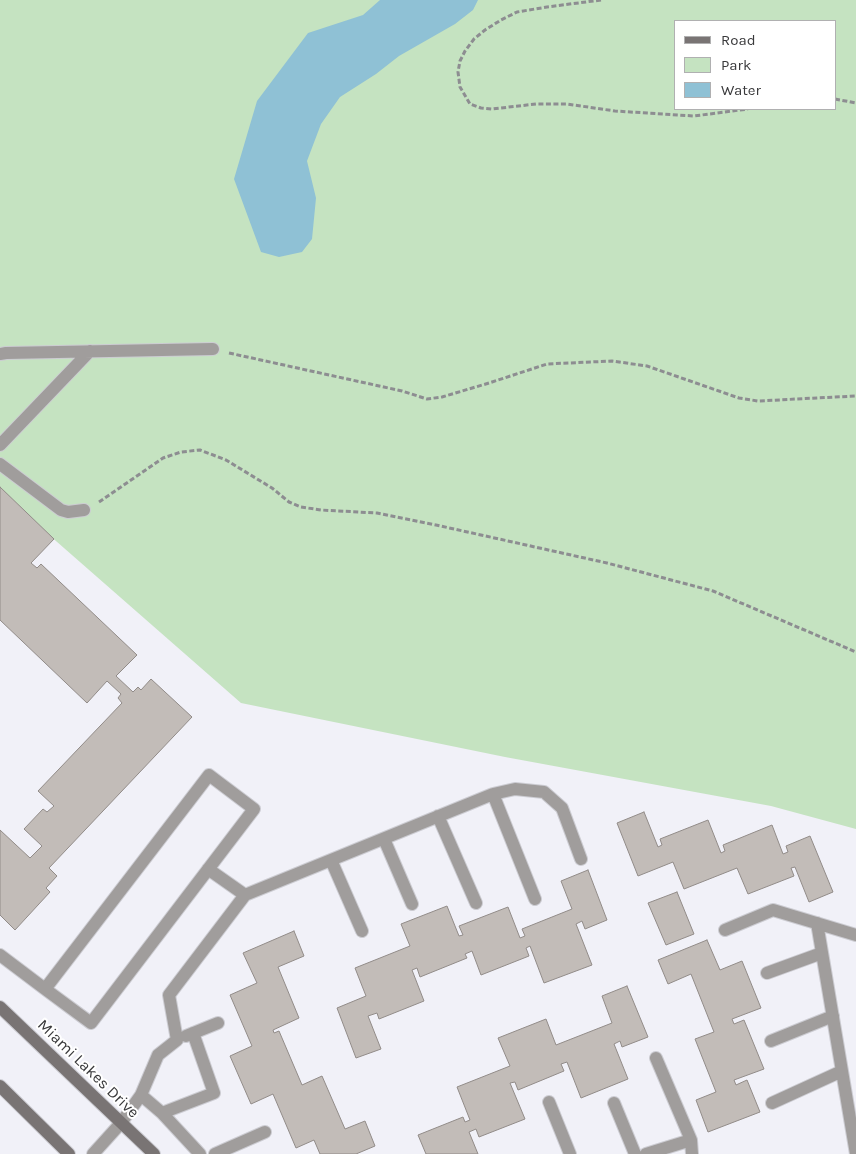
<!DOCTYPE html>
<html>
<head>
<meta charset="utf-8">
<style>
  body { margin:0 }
  #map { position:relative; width:856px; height:1154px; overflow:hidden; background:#f1f1f8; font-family:Karla,sans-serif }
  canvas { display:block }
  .legend { position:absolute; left:674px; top:20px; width:162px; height:90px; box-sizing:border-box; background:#fff; border:1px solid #b0b0b1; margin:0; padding:6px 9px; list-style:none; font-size:15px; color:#39393b }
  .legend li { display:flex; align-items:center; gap:10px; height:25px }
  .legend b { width:25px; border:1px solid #b0b0b1 }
</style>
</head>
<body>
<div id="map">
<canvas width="856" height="1154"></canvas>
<ul class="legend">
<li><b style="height:6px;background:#797474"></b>Road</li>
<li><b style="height:14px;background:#c5e3c1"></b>Park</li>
<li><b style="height:14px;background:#8fc1d5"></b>Water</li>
</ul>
</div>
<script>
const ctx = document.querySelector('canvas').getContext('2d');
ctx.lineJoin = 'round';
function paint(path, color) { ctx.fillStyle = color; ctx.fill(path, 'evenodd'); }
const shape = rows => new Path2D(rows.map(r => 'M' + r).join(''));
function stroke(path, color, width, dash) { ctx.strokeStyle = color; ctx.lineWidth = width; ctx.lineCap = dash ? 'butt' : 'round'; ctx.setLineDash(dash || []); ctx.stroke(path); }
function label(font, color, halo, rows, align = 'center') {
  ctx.font = font + ' Karla,sans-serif'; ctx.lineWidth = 4; ctx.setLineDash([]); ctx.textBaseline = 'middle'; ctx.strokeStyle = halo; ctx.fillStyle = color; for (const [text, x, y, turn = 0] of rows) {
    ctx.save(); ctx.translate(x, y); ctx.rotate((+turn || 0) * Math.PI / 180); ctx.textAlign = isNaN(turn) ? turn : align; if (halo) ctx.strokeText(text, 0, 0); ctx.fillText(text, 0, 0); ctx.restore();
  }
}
const green = shape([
  [0,0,856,0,856,829,771,806,505,757,241,703,0,492],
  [675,21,835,21,835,109,675,109]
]);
const water = shape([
  [380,0,478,0,473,10,455,24,399,56,376,74,340,97,321,124,307,161,316,198,312,239,302,252,279,257,261,252,234,179,257,101,308,33,363,15]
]);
const building = shape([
  [0,487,54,539,31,563,37,568,41,564,137,655,116,676,133,692,138,687,141,690,151,679,192,717,49,868,57,876,46,888,50,892,15,930,0,915,0,830,30,858,42,846,24,829,43,809,47,812,54,806,38,791,122,703,118,698,121,694,107,681,87,703,0,620,0,487],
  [644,812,658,847,662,845,660,839,708,820,721,853,725,851,723,845,772,825,783,854,788,852,786,846,810,836,833,892,809,902,795,867,791,868,794,876,748,894,737,868,684,889,673,862,638,876,617,823,644,812],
  [588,870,607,920,585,929,582,921,576,924,592,965,544,983,530,946,526,948,529,956,481,975,472,951,465,954,467,958,420,977,417,968,412,970,424,1001,379,1019,377,1013,368,1016,381,1049,356,1058,337,1008,366,996,355,968,410,946,401,924,447,906,459,936,463,935,459,926,508,907,520,938,525,936,522,929,572,909,561,881,588,870],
  [677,892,694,934,666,945,648,903,677,892],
  [294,931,304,956,278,967,299,1018,273,1030,274,1033,279,1031,302,1085,322,1076,345,1129,365,1121,375,1146,356,1154,320,1154,314,1140,296,1148,273,1094,251,1104,230,1056,252,1046,230,995,257,983,243,953,294,931],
  [707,940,720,970,742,961,761,1008,732,1019,734,1024,744,1020,764,1069,734,1080,736,1085,747,1080,760,1112,708,1132,696,1100,716,1092,695,1039,714,1032,691,974,668,984,658,960,707,940],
  [627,986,648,1037,622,1047,620,1041,614,1044,628,1079,581,1098,567,1062,561,1064,564,1071,518,1090,515,1082,510,1083,525,1119,479,1137,476,1129,469,1132,478,1154,426,1154,418,1135,463,1117,465,1122,470,1120,457,1087,510,1066,498,1038,546,1019,556,1045,612,1023,602,996,627,986]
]);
const path = shape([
  [601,0,547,7,517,12,501,20,485,30,474,39,465,51,460,61,458,72,460,87,470,104,481,108,492,109,536,104,567,104,615,111,694,116,748,109],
  [835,99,856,103],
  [229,353,402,391,427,399,442,397,489,383,547,364,612,361,647,366,739,398,758,401,856,396],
  [99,502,163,458,181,452,200,450,226,460,272,488,289,502,301,507,321,510,377,513,436,525,607,563,713,591,856,652]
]);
const lane = shape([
  [0,354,6,353,213,349],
  [0,445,90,351],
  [0,464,61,510,68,512,84,510],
  [493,794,535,899],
  [438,816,476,903],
  [384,839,412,904],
  [331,860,362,931],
  [245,895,493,794,515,789,544,792,562,808,581,859],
  [817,923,856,1154],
  [725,930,773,910,856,935],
  [0,955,45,989,91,1023,254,809,209,775,45,989],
  [767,973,822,953],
  [186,1036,218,1023],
  [771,1041,833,1016],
  [656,1058,691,1140],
  [141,1095,162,1113,214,1093,193,1033],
  [549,1102,570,1154],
  [614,1103,635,1154],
  [772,1103,842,1071],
  [162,1113,200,1154],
  [93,1154,121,1123,141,1095,158,1055,177,1040,169,995,245,895,208,869],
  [215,1154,265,1132],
  [646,1154,691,1140,692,1154]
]);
const secondary = shape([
  [0,1007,154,1154],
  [0,1086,69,1154]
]);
const streetNames = [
  ["Miami Lakes Drive",88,1069,44]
];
paint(green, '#c5e3c1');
paint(water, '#8fc1d5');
paint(building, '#c2bcb8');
stroke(building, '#918b88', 1);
stroke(lane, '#ccccd2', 14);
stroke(secondary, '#ccccd2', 14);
stroke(path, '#8d8d91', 3, [5, 2.5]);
stroke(lane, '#a09d9c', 12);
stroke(secondary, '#797474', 12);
label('16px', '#39393b', '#fff', streetNames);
</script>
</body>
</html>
